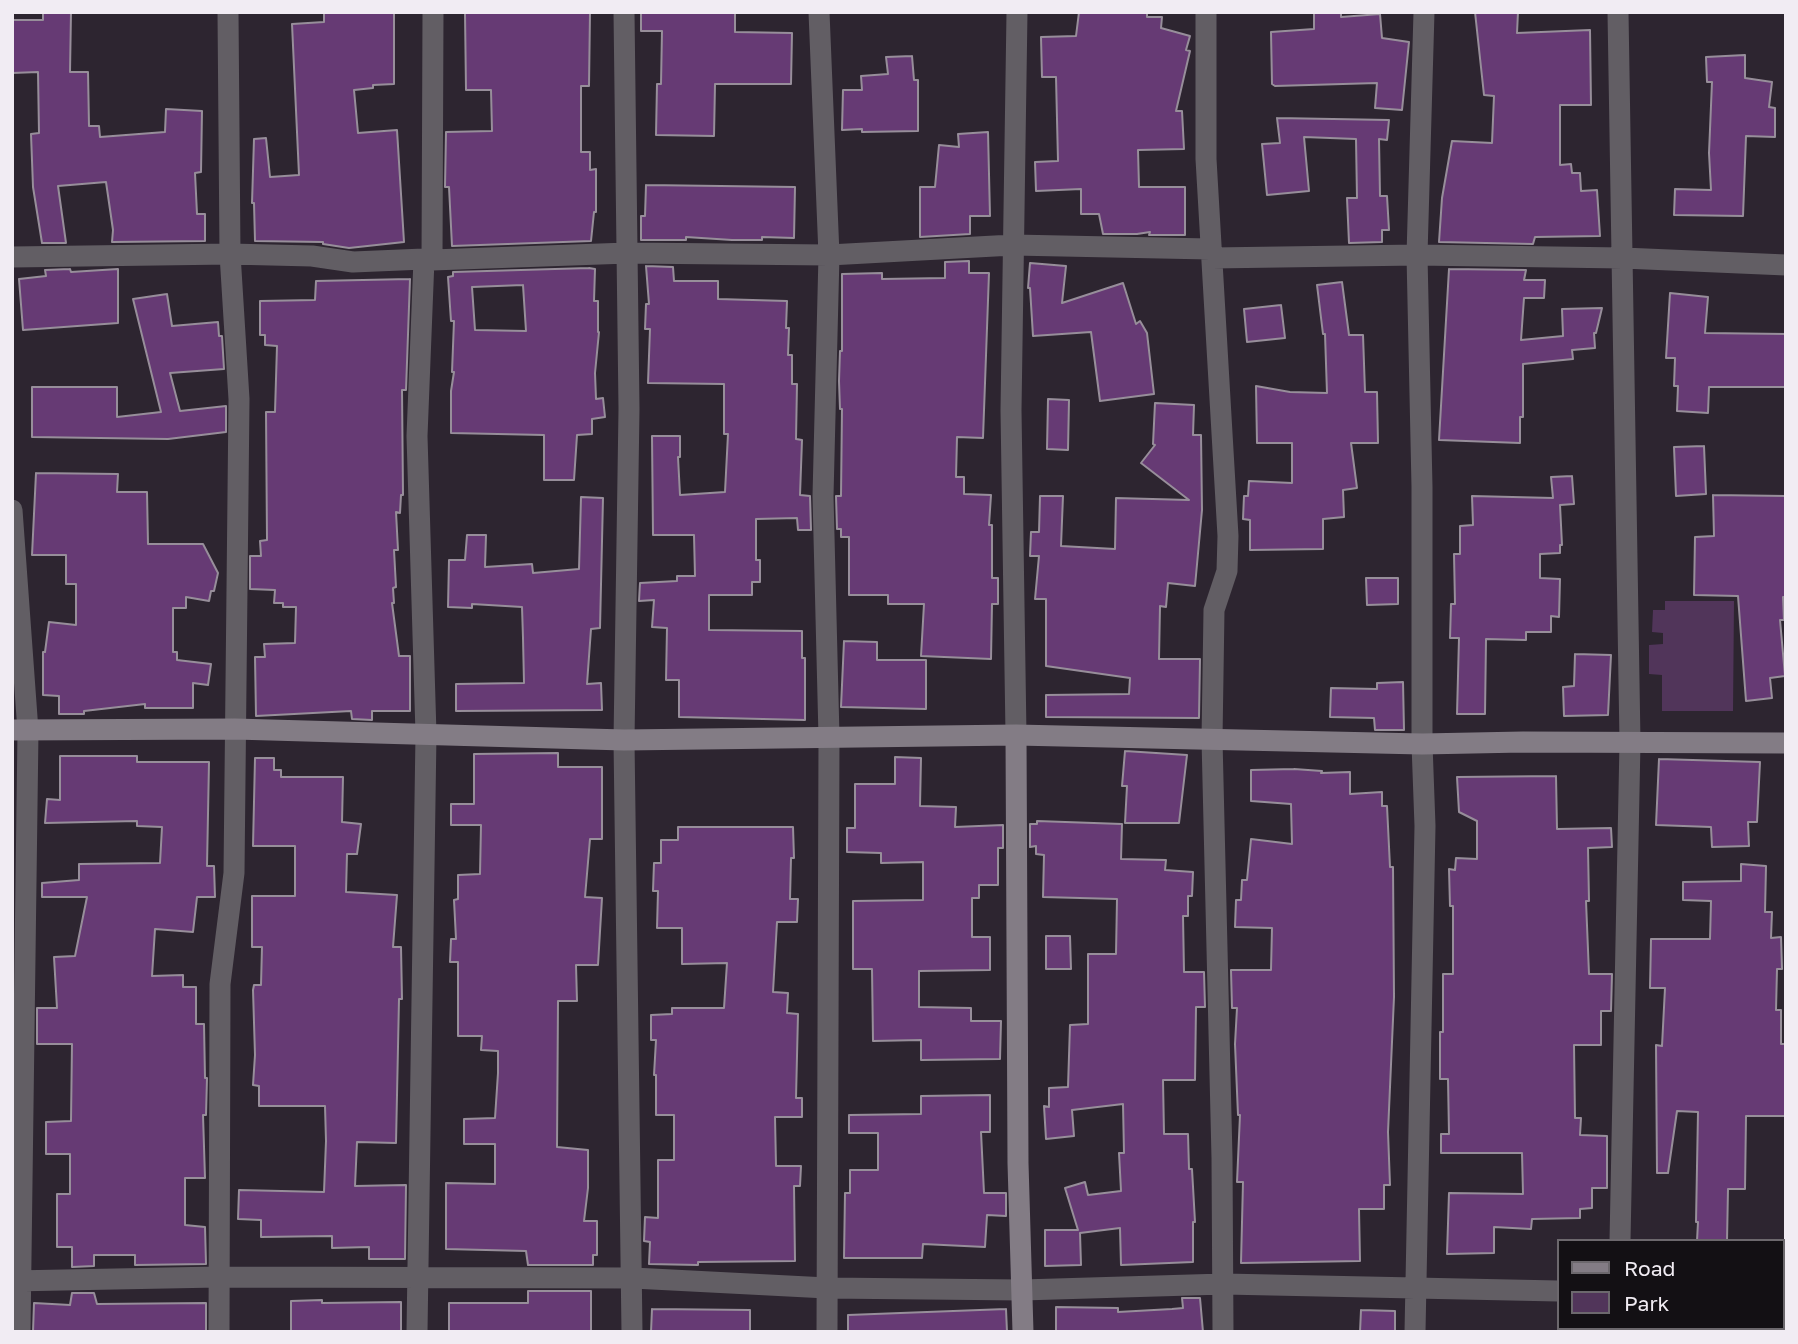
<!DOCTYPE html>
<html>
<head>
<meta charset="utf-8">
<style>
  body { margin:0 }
  #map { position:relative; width:1798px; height:1344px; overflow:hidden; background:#2d2530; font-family:"Golos Text",sans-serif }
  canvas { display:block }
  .frame { position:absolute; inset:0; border:14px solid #f1ecf3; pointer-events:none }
  .legend { position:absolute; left:1557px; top:1239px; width:228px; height:91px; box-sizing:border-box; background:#131014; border:2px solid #6c686d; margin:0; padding:9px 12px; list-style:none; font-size:21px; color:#f1ecf3 }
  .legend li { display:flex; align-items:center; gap:14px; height:35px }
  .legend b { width:35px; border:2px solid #6c686d }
</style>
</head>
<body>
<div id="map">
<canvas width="1798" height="1344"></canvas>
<div class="frame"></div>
<ul class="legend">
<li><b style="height:9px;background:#837c85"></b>Road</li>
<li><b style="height:19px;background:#51355a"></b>Park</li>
</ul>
</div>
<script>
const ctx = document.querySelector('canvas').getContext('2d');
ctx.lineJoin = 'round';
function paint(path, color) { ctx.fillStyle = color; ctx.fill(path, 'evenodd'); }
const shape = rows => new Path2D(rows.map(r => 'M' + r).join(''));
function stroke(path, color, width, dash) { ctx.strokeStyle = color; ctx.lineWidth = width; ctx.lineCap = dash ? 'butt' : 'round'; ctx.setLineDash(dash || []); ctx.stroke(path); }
const green = shape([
  [1665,601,1734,601,1733,711,1662,711,1662,675,1649,674,1649,645,1663,644,1663,633,1652,632,1653,610,1665,610]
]);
const building = shape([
  [43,12,71,12,70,72,88,72,89,126,99,126,100,137,165,132,166,109,202,111,201,172,195,173,197,214,205,214,205,241,112,242,113,230,106,182,58,186,66,243,42,243,33,187,31,134,39,133,38,72,12,73,12,20,43,20,43,12],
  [324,12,394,12,394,84,373,85,373,88,354,90,358,133,397,130,404,242,349,248,323,244,323,242,255,241,254,203,252,203,254,139,266,138,270,177,299,175,292,24,324,22,324,12],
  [590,12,589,86,581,86,581,152,590,152,590,170,596,169,596,212,594,212,591,241,452,246,449,187,445,187,446,132,492,131,491,90,466,90,465,13,590,12],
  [641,12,735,12,735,32,792,33,791,84,715,84,714,136,656,135,657,84,661,84,662,31,641,31,641,12],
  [1079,12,1147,12,1147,17,1162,17,1161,28,1190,36,1186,50,1190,51,1176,111,1182,111,1184,149,1138,150,1139,187,1185,187,1185,235,1149,235,1150,232,1137,234,1103,234,1099,214,1081,214,1081,189,1036,191,1035,162,1058,161,1056,77,1042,77,1041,37,1076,36,1079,12],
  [1314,12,1341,12,1341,17,1380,14,1382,38,1409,42,1402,110,1375,108,1377,83,1275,86,1272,84,1271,32,1314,29,1314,12],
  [1475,12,1518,12,1517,33,1590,30,1591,105,1560,105,1560,165,1571,164,1572,173,1580,173,1581,191,1597,190,1600,236,1535,237,1533,244,1439,242,1442,198,1452,141,1492,143,1494,96,1484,95,1475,12],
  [1745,55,1745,78,1772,82,1769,107,1775,108,1775,137,1746,136,1743,216,1674,215,1675,189,1711,190,1709,153,1712,82,1707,82,1706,57,1745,55],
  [912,56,914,80,918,80,918,131,862,132,862,129,842,130,843,90,862,90,861,76,888,74,886,57,912,56],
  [1277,118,1389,120,1387,140,1379,139,1380,196,1387,196,1389,230,1382,230,1382,242,1349,243,1347,198,1357,198,1356,139,1304,137,1309,191,1267,195,1262,144,1280,143,1277,118],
  [988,132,990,216,970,216,970,234,920,237,920,187,935,187,939,145,959,147,958,134,988,132],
  [646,185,795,187,794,238,762,237,762,240,732,240,686,237,686,240,641,240,641,216,645,216,646,185],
  [969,261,969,273,989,273,983,438,957,437,956,477,964,477,964,494,991,495,989,525,992,525,992,578,998,578,998,604,992,604,991,659,921,656,924,604,888,604,888,595,849,595,849,537,841,537,841,529,837,529,836,496,841,496,842,409,840,409,839,381,840,351,842,351,842,274,882,273,882,279,945,278,945,262,969,261],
  [1030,263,1066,266,1062,303,1123,283,1136,324,1140,321,1147,333,1154,394,1100,401,1091,332,1033,336,1030,288,1028,288,1030,263],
  [646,266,673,267,674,281,718,281,718,299,787,301,786,328,789,328,788,355,792,355,792,384,797,384,796,439,802,440,800,495,810,496,811,530,798,530,797,518,756,519,756,560,760,560,760,582,752,582,752,595,709,595,709,630,802,631,802,658,805,658,805,720,679,717,679,680,666,680,667,628,652,627,654,600,639,601,640,583,677,581,677,576,695,576,694,535,653,535,652,436,680,436,680,457,678,457,680,495,725,492,728,434,724,434,724,384,648,383,650,329,645,329,646,304,649,304,646,266],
  [589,268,595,269,594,301,598,301,598,332,599,332,595,373,596,399,603,398,605,417,592,419,592,434,577,435,574,480,544,480,544,435,451,433,451,391,454,372,452,372,454,321,451,321,448,277,453,276,453,272,589,268],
  [523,285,526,331,475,330,472,287,523,285],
  [70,269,71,272,118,269,118,323,23,330,19,279,46,276,45,270,70,269],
  [1449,269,1526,270,1524,280,1545,280,1544,298,1524,298,1521,340,1563,336,1562,309,1602,308,1596,333,1594,333,1595,348,1572,350,1573,359,1523,364,1523,417,1520,417,1520,443,1439,440,1449,269],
  [410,279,406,390,402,390,403,495,401,495,400,513,396,512,398,550,394,550,396,587,393,588,394,603,392,603,399,656,410,656,410,711,372,711,372,720,352,719,351,711,256,716,255,657,265,657,264,644,295,643,296,607,283,607,283,603,274,603,275,590,250,589,250,556,261,556,260,541,267,540,266,412,275,412,277,346,265,345,265,335,260,335,260,301,315,300,316,281,410,279],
  [1342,282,1349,335,1363,335,1365,392,1377,392,1378,443,1351,443,1357,488,1343,490,1344,517,1323,519,1323,549,1250,550,1250,520,1243,519,1244,496,1248,496,1249,481,1292,483,1292,443,1257,443,1256,386,1290,392,1327,393,1325,334,1323,334,1317,285,1342,282],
  [1670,293,1708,297,1705,333,1786,334,1786,387,1709,387,1708,413,1677,411,1678,386,1674,386,1675,358,1666,358,1670,293],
  [167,294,172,326,218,322,219,336,222,336,224,369,170,373,180,411,226,406,226,432,168,439,32,437,32,387,117,387,117,417,161,412,133,299,167,294],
  [1281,305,1285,338,1247,342,1244,309,1281,305],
  [1048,399,1069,400,1068,450,1047,449,1048,399],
  [1155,403,1194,405,1193,435,1201,435,1202,510,1195,586,1168,583,1166,607,1160,606,1159,659,1200,659,1199,718,1046,717,1046,695,1129,694,1130,678,1046,666,1046,599,1035,599,1039,556,1030,556,1031,532,1039,532,1040,496,1063,496,1061,546,1115,549,1116,498,1189,500,1141,463,1155,445,1153,444,1155,403],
  [1704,446,1706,494,1676,496,1674,447,1704,446],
  [36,473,118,474,117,492,147,492,148,544,203,544,218,573,214,591,211,591,209,601,186,597,186,608,173,608,173,652,177,652,177,660,211,664,208,685,193,683,193,708,145,708,145,704,84,711,84,714,59,714,59,696,43,695,43,652,45,652,49,622,76,625,76,584,66,584,66,555,32,555,36,473],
  [1572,476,1574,504,1560,505,1562,545,1560,545,1560,553,1540,554,1540,578,1560,579,1559,617,1551,616,1551,632,1526,632,1526,640,1486,639,1485,714,1457,714,1459,638,1450,638,1451,604,1455,604,1454,554,1460,554,1460,526,1473,525,1472,496,1553,498,1551,477,1572,476],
  [1713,495,1786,496,1786,597,1783,597,1784,620,1780,620,1785,676,1770,678,1772,698,1746,701,1738,596,1694,595,1695,537,1714,536,1713,495],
  [581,497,603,498,600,628,591,629,587,684,601,683,602,710,456,711,456,684,524,683,523,638,522,607,472,604,472,608,448,607,449,560,465,560,467,535,486,535,485,567,532,564,533,573,579,569,581,497],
  [1366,578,1398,578,1398,604,1367,605,1366,578],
  [844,641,877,642,877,660,926,660,926,709,841,707,844,641],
  [1575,654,1611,655,1608,715,1564,716,1563,687,1574,686,1575,654],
  [1403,682,1404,730,1375,730,1374,718,1330,717,1331,688,1377,689,1377,683,1403,682],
  [1125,751,1187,755,1179,823,1125,823,1127,786,1122,786,1125,751],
  [558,753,558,767,602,767,602,839,590,839,585,897,602,898,598,965,576,965,577,1001,558,1001,557,1147,588,1150,588,1188,584,1221,597,1221,597,1255,593,1255,593,1265,528,1265,526,1251,446,1249,446,1183,495,1184,495,1144,464,1144,464,1119,495,1118,498,1073,498,1051,481,1050,482,1036,458,1036,458,962,450,962,451,939,456,939,454,900,458,899,458,875,480,874,481,825,451,825,451,804,474,804,474,754,558,753],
  [60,756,137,756,137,762,209,762,207,866,214,866,215,897,197,897,193,932,155,929,152,976,183,975,183,987,196,987,196,1024,204,1024,205,1078,207,1078,206,1115,203,1115,205,1178,185,1178,185,1225,205,1227,206,1264,135,1265,135,1255,94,1255,94,1266,72,1267,72,1247,57,1247,57,1194,70,1194,70,1154,46,1154,46,1122,71,1121,72,1044,37,1044,37,1008,57,1008,54,957,75,956,87,897,42,897,42,883,79,880,79,864,160,863,162,827,137,826,137,821,45,823,47,799,60,800,60,756],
  [895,757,921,758,920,806,956,807,955,827,1003,825,1003,848,998,848,998,885,979,885,979,898,972,898,972,937,990,937,990,970,919,971,919,1007,971,1008,971,1021,1001,1021,1000,1059,921,1060,921,1040,873,1041,872,969,853,969,853,901,923,900,923,862,881,863,881,853,847,852,847,828,855,828,855,784,895,784,895,757],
  [255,758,274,758,274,770,281,770,281,777,343,777,342,822,361,824,357,854,347,854,346,892,397,895,393,947,401,947,402,999,399,999,396,1143,357,1142,355,1186,406,1185,405,1259,369,1259,369,1247,332,1248,332,1236,261,1237,261,1220,238,1219,239,1190,324,1192,326,1141,325,1106,259,1106,259,1086,253,1085,255,1055,253,990,254,985,261,985,262,947,252,947,252,896,295,896,295,846,253,846,255,758],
  [1659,759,1760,762,1757,822,1748,822,1749,846,1712,847,1711,827,1656,825,1659,759],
  [1294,769,1322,771,1321,773,1350,772,1350,794,1382,792,1382,806,1387,806,1390,867,1393,867,1394,997,1388,1132,1390,1185,1384,1185,1384,1209,1359,1209,1360,1261,1241,1263,1243,1182,1237,1182,1240,1115,1238,1115,1235,1044,1237,1008,1232,1008,1231,970,1271,970,1272,928,1235,927,1236,900,1241,900,1242,880,1247,880,1251,839,1292,844,1291,804,1251,801,1251,770,1294,769],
  [1556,776,1557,829,1611,828,1612,847,1588,848,1589,901,1586,901,1589,974,1612,974,1611,1011,1601,1011,1601,1045,1574,1045,1575,1118,1581,1118,1580,1135,1607,1136,1607,1188,1592,1188,1592,1208,1580,1209,1580,1218,1532,1219,1531,1229,1494,1227,1494,1253,1447,1254,1449,1193,1523,1194,1522,1153,1441,1153,1441,1134,1449,1134,1448,1079,1440,1079,1440,1032,1443,1032,1443,974,1453,974,1453,906,1450,906,1449,869,1455,870,1456,858,1477,859,1477,821,1459,812,1457,777,1556,776],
  [1037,821,1122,824,1121,859,1166,860,1165,870,1193,872,1192,896,1188,896,1188,916,1183,916,1184,972,1204,972,1205,1007,1196,1007,1195,1080,1163,1080,1164,1134,1188,1134,1189,1169,1192,1169,1195,1222,1193,1222,1193,1262,1121,1265,1120,1228,1080,1233,1081,1265,1045,1266,1045,1230,1078,1230,1065,1188,1085,1182,1088,1195,1121,1191,1119,1153,1124,1153,1123,1104,1072,1110,1074,1136,1046,1139,1044,1106,1049,1107,1049,1088,1068,1087,1070,1025,1088,1024,1088,954,1116,954,1117,899,1043,897,1044,855,1036,854,1036,846,1030,847,1030,824,1037,824,1037,821],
  [678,827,793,827,794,858,791,858,790,899,798,899,797,922,777,922,773,992,788,993,787,1013,798,1014,796,1098,802,1098,802,1117,775,1117,776,1166,801,1166,800,1186,794,1186,795,1261,698,1262,698,1265,649,1264,650,1242,644,1241,645,1217,658,1218,658,1160,674,1160,674,1115,656,1115,656,1075,654,1075,656,1040,651,1040,651,1015,672,1014,672,1008,724,1008,727,963,682,964,682,928,657,928,658,891,653,891,654,863,661,863,661,840,678,840,678,827],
  [1741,864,1766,866,1765,912,1772,912,1771,938,1781,937,1782,969,1777,969,1776,1010,1781,1010,1781,1044,1786,1044,1786,1116,1746,1116,1745,1189,1728,1189,1727,1241,1697,1241,1698,1222,1696,1222,1698,1112,1677,1111,1668,1173,1657,1173,1656,1045,1662,1046,1665,988,1650,988,1651,939,1710,939,1711,901,1683,900,1683,882,1741,881,1741,864],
  [1046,936,1070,936,1071,969,1046,969,1046,936],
  [990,1095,990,1132,981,1132,984,1193,1006,1193,1006,1216,987,1215,985,1247,923,1244,922,1258,844,1258,845,1193,850,1193,850,1170,878,1170,878,1133,849,1133,849,1115,921,1114,921,1096,990,1095],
  [528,1291,591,1291,591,1332,449,1332,449,1303,528,1303,528,1291],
  [72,1293,94,1293,97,1304,206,1303,206,1332,33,1332,34,1303,70,1305,72,1293],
  [1182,1298,1200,1298,1203,1332,1056,1332,1056,1307,1118,1308,1118,1312,1172,1309,1183,1308,1182,1298],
  [322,1300,322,1303,401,1302,401,1332,291,1332,291,1301,322,1300],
  [652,1309,750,1310,750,1332,651,1332,652,1309],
  [1006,1309,1007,1332,848,1332,848,1315,1006,1309],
  [1361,1310,1395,1311,1395,1332,1360,1332,1361,1310]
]);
const street = shape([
  [624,12,629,409,624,740,632,1332],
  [819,12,829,255,823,496,829,737,827,1332],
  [1206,12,1206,159,1228,536,1227,571,1214,610,1212,739,1222,1158,1223,1332],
  [1618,12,1630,742,1620,1241],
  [12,257,230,254,312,256,353,262,424,259],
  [1212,258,1417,255,1623,258,1786,265],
  [432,260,628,253,829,255,1013,245,1210,249],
  [12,510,28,731,20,1332],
  [1016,735,1011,410,1017,12],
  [12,1281,218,1277,633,1278,827,1288,1022,1290,1224,1284,1558,1291],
  [1782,1290,1786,1290],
  [1619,1328,1619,1332],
  [219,1332,220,984,234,873,239,399,230,254,228,12],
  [417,1332,426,734,417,436,424,259,432,260,433,12],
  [1415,1332,1425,826,1422,744,1422,487,1417,255,1424,12]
]);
const secondary = shape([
  [12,730,235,729,624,740,1016,735,1422,744,1523,742,1786,743],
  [1016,735,1018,1163,1023,1332]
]);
paint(green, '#51355a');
paint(building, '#663a74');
stroke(building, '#978e9a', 2);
stroke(street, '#625e64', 21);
stroke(secondary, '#837c85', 21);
</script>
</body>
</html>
